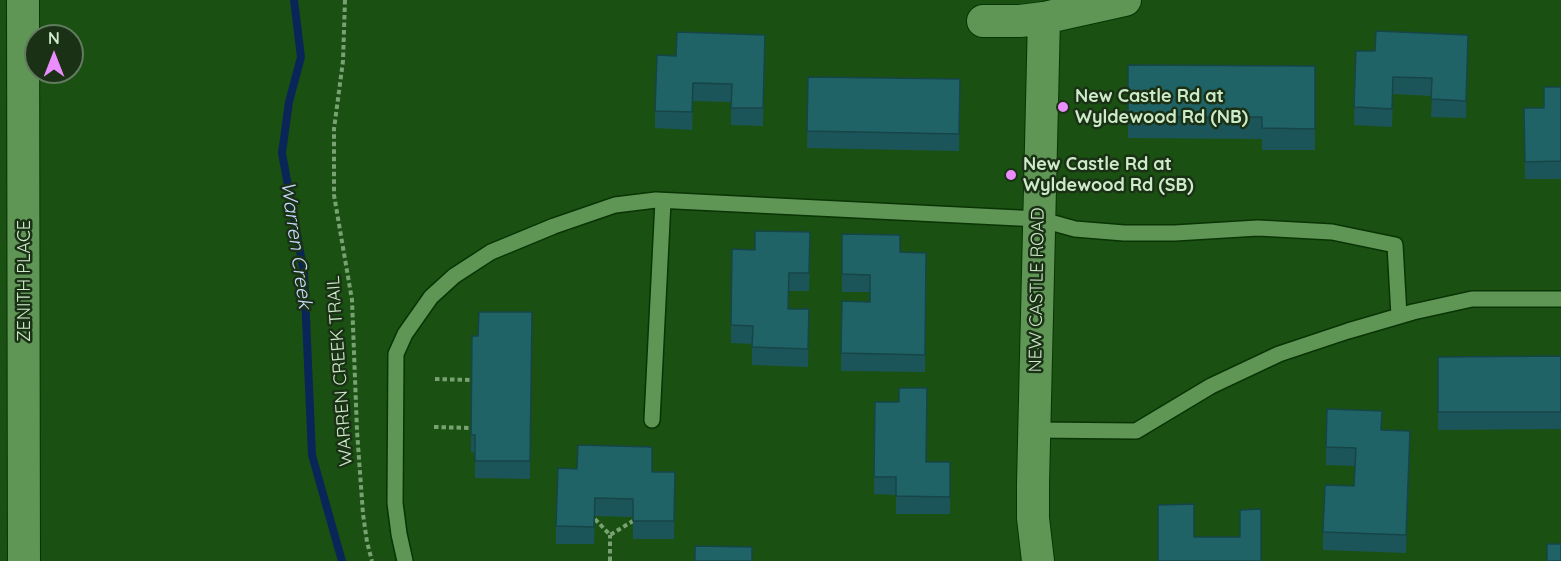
<!DOCTYPE html>
<html>
<head>
<meta charset="utf-8">
<style>
  body { margin:0 }
  #map { position:relative; width:1561px; height:561px; overflow:hidden; background:#1a5112; font-family:Quicksand,sans-serif }
  canvas { display:block }
  .north { position:absolute; left:24px; top:24px; width:60px; height:60px; box-sizing:border-box; background:#1a3116; border:2px solid #627b5e; border-radius:50%; rotate:0deg; font-size:16px; font-weight:700; line-height:24px; text-align:center; color:#ceebc9 }
  .north::after { content:''; display:block; margin:auto; width:21px; height:27px; background:#eb8dfc; clip-path:polygon(50% 0,100% 100%,50% 72%,0 100%) }
</style>
</head>
<body>
<div id="map">
<canvas width="1561" height="561"></canvas>
<div class="north">N</div>
</div>
<script>
const ctx = document.querySelector('canvas').getContext('2d');
ctx.lineJoin = 'round';
const shape = rows => new Path2D(rows.map(r => 'M' + r).join(''));
function stroke(path, color, width, dash) { ctx.strokeStyle = color; ctx.lineWidth = width; ctx.lineCap = dash ? 'butt' : 'round'; ctx.setLineDash(dash || []); ctx.stroke(path); }
function paint(path, color) { ctx.fillStyle = color; ctx.fill(path, 'evenodd'); }
function label(font, color, halo, rows, align = 'center') {
  ctx.font = font + ' Quicksand,sans-serif'; ctx.lineWidth = 5; ctx.setLineDash([]); ctx.textBaseline = 'middle'; ctx.strokeStyle = halo; ctx.fillStyle = color; for (const [text, x, y, turn = 0] of rows) {
    ctx.save(); ctx.translate(x, y); ctx.rotate((+turn || 0) * Math.PI / 180); ctx.textAlign = isNaN(turn) ? turn : align; if (halo) ctx.strokeText(text, 0, 0); ctx.fillText(text, 0, 0); ctx.restore();
  }
}
const stream = shape([
  [294,0,301,57,289,102,282,153,304,273,312,455,342,561]
]);
const path = shape([
  [345,0,343,61,334,129,334,195,352,300,357,431,363,514,367,542,372,561],
  [435,379,471,380],
  [434,427,471,428],
  [595,519,610,535,633,521],
  [610,561,610,535]
]);
const service = shape([
  [652,420,663,201],
  [1034,430,1136,431,1211,386,1279,354,1348,331,1413,312,1472,299,1561,299],
  [405,561,399,534,395,503,396,354,405,334,431,297,454,276,491,252,554,226,615,205,656,200,1039,219,1075,229,1124,233,1175,233,1258,228,1332,232,1395,245,1399,316]
]);
const minor = shape([
  [23,0,24,561],
  [983,21,1020,21,1044,18,1125,0],
  [1038,561,1033,518,1033,484,1044,18]
]);
const wall = shape([
  [1356,51,1468,53,1466,118,1431,117,1432,96,1393,94,1392,127,1354,125],
  [765,53,763,126,731,125,731,102,693,101,692,130,655,128,655,111,676,56],
  [1128,65,1315,66,1315,150,1262,150,1262,139,1128,138],
  [808,77,960,79,959,151,807,148],
  [1561,87,1561,179,1525,179,1524,108,1544,108],
  [842,234,900,252,926,253,925,372,841,371,842,301,870,302,870,292,842,292],
  [755,250,810,250,809,291,789,291,788,309,809,327,808,367,752,365,752,344,731,343,731,325],
  [532,312,530,479,475,478,475,453,471,452,472,336,478,336],
  [1561,356,1561,429,1438,430,1438,357],
  [875,402,927,462,950,462,950,514,896,514,896,495,874,494],
  [1381,430,1410,449,1406,553,1323,550,1323,532,1354,486,1355,466,1326,465,1326,447],
  [577,469,675,472,674,539,633,539,633,517,595,516,594,544,556,544,556,526]
]);
const shadedWall = shape([
  [1468,35,1468,53,1466,118,1466,101],
  [1410,431,1410,449,1406,553,1406,535]
]);
const building = shape([
  [1376,31,1468,35,1466,101,1431,99,1432,78,1393,77,1392,109,1354,107,1356,51,1375,51,1376,31],
  [677,32,765,35,763,108,731,108,732,84,693,83,692,112,655,111,657,55,676,56,677,32],
  [1128,65,1315,66,1315,129,1262,128,1262,117,1128,117,1128,65],
  [808,77,960,79,959,134,807,131,808,77],
  [1544,87,1561,87,1561,161,1525,162,1524,108,1544,108,1544,87],
  [755,231,810,232,809,273,789,273,788,309,809,309,808,349,752,347,753,326,731,325,732,249,755,250,755,231],
  [842,234,900,235,900,252,926,253,925,355,841,353,842,301,870,302,870,275,842,274,842,234],
  [479,312,532,312,530,461,475,461,475,435,471,435,472,336,478,336,479,312],
  [1561,356,1561,412,1438,412,1438,357,1561,356],
  [899,388,927,388,926,462,950,462,950,497,896,496,896,477,874,477,875,402,899,402,899,388],
  [1327,409,1382,411,1381,430,1410,431,1406,535,1323,532,1325,485,1354,486,1356,448,1326,447,1327,409],
  [578,445,652,447,652,472,675,472,674,521,633,521,633,499,595,498,594,527,556,526,558,468,577,469,578,445],
  [1194,504,1194,537,1240,537,1240,510,1261,509,1261,561,1158,561,1158,505,1194,504],
  [1547,544,1561,544,1561,561,1547,561,1547,544],
  [695,546,752,547,752,561,695,561,695,546]
]);
const markers = [
  [1063,107,6,"#eb8dfc"],
  [1011,175,6,"#eb8dfc"]
];
const poiNames = [
  ["New Castle Rd at",1075,97],
  ["Wyldewood Rd (NB)",1075,118],
  ["New Castle Rd at",1023,165],
  ["Wyldewood Rd (SB)",1023,186]
];
const streetNames = [
  ["ZENITH PLACE",25,281,-90],
  ["NEW CASTLE ROAD",1037,290,-89],
  ["WARREN CREEK TRAIL",340,371,-94]
];
const waterNames = [
  ["Warren Creek",296,245,82]
];
stroke(stream, '#0a2658', 8);
stroke(service, '#093404', 18);
stroke(minor, '#093404', 34);
stroke(path, '#79a273', 4, [4.5, 3]);
stroke(service, '#5f9656', 15);
stroke(minor, '#5f9656', 32);
paint(wall, '#1c5559');
paint(shadedWall, '#164548');
paint(building, '#206367');
stroke(building, '#164548', 1.5);
for (const [x, y, r, color] of markers) { const dot = new Path2D(); dot.arc(x, y, r, 0, 2 * Math.PI); ctx.fillStyle = color; ctx.fill(dot); stroke(dot, '#1a3116', 2); }
label('bold 18px', '#ceebc9', '#1a3116', poiNames, 'left');
label('18px', '#ceebc9', '#1a3116', streetNames);
label('italic 20px', '#c5d9fa', '#1a3116', waterNames);
</script>
</body>
</html>
